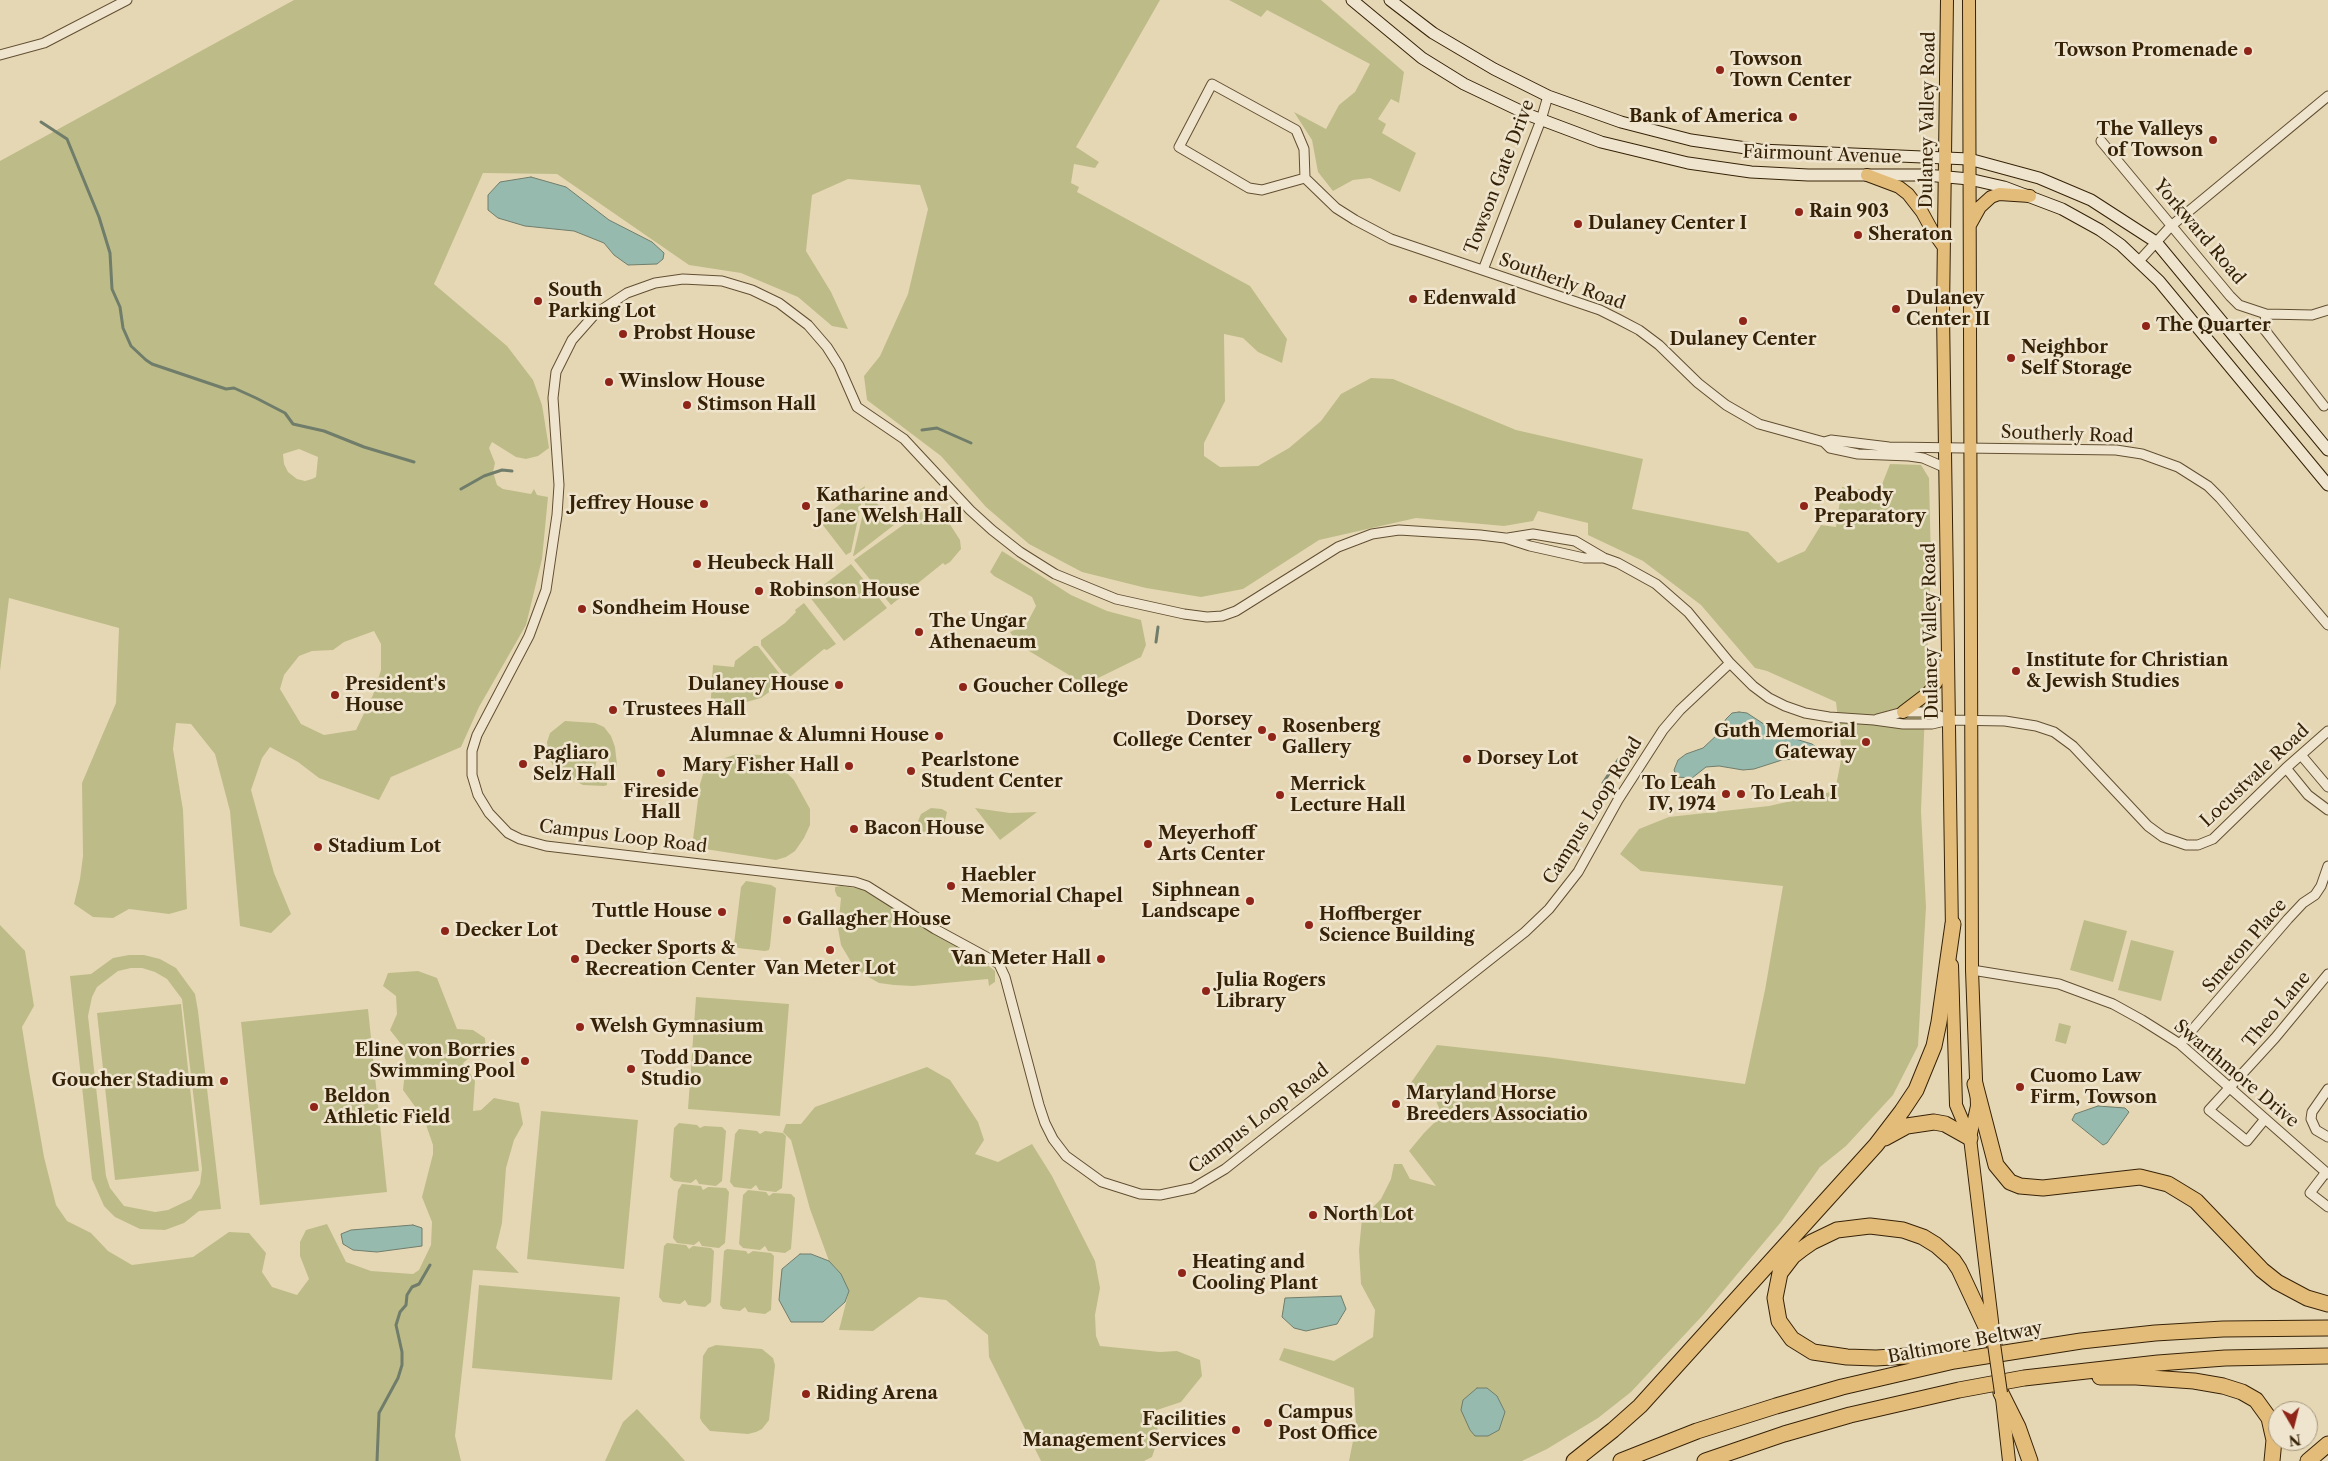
<!DOCTYPE html>
<html>
<head>
<meta charset="utf-8">
<style>
  body { margin:0 }
  #map { position:relative; width:2328px; height:1461px; overflow:hidden; background:#e6d7b4; font-family:"Libre Caslon Text",serif }
  canvas { display:block }
  .north { position:absolute; left:2268px; top:1401px; width:50px; height:50px; box-sizing:border-box; background:#efe5ce; border:1px solid #a5977e; border-radius:50%; rotate:172deg; font-size:14px; font-weight:700; line-height:20px; text-align:center; color:#362207 }
  .north::after { content:''; display:block; margin:auto; width:18px; height:22px; background:#8f2418; clip-path:polygon(50% 0,100% 100%,50% 72%,0 100%) }
</style>
</head>
<body>
<div id="map">
<canvas width="2328" height="1461"></canvas>
<div class="north">N</div>
</div>
<script>
const ctx = document.querySelector('canvas').getContext('2d');
ctx.lineJoin = 'round';
function paint(path, color) { ctx.fillStyle = color; ctx.fill(path, 'evenodd'); }
const shape = rows => new Path2D(rows.map(r => 'M' + r).join(''));
function stroke(path, color, width, dash) { ctx.strokeStyle = color; ctx.lineWidth = width; ctx.lineCap = dash ? 'butt' : 'round'; ctx.setLineDash(dash || []); ctx.stroke(path); }
function label(font, color, halo, rows, align = 'center') {
  ctx.font = font + ' "Libre Caslon Text",serif'; ctx.lineWidth = 5; ctx.setLineDash([]); ctx.textBaseline = 'middle'; ctx.strokeStyle = halo; ctx.fillStyle = color; for (const [text, x, y, turn = 0] of rows) {
    ctx.save(); ctx.translate(x, y); ctx.rotate((+turn || 0) * Math.PI / 180); ctx.textAlign = isNaN(turn) ? turn : align; if (halo) ctx.strokeText(text, 0, 0); ctx.fillText(text, 0, 0); ctx.restore();
  }
}
const green = shape([
  [294,0,1160,0,1076,147,1099,162,1095,168,1074,164,1071,183,1079,187,1077,192,1250,286,1287,339,1282,363,1258,352,1243,338,1224,334,1225,401,1204,443,1204,456,1220,467,1258,466,1289,448,1321,421,1341,394,1371,378,1393,379,1516,430,1643,459,1632,509,1748,532,1778,563,1805,551,1821,525,1836,527,1842,487,1872,491,1881,487,1890,464,1921,465,1929,478,1931,562,1921,811,1926,907,1918,1046,1893,1095,1846,1146,1820,1167,1781,1222,1703,1315,1631,1392,1598,1418,1547,1449,1522,1461,1349,1461,1356,1426,1354,1388,1279,1360,1284,1348,1334,1361,1373,1337,1375,1310,1361,1284,1359,1250,1362,1218,1381,1199,1391,1179,1394,1164,1402,1164,1410,1179,1436,1186,1409,1151,1424,1133,1442,1115,1434,1096,1414,1094,1408,1087,1437,1045,1546,1057,1745,1084,1765,990,1783,886,1641,871,1620,854,1639,829,1669,817,1769,806,1835,791,1842,755,1836,702,1767,671,1755,668,1701,605,1643,561,1588,535,1588,523,1538,511,1533,521,1504,526,1416,518,1319,540,1243,589,1201,597,1146,588,1082,572,1029,544,986,507,941,456,867,400,864,376,880,356,908,294,928,209,920,185,848,179,812,195,806,251,831,292,848,329,832,326,798,297,741,273,689,265,557,174,483,173,434,284,507,346,533,380,542,405,549,448,538,456,526,459,516,457,492,442,489,448,495,463,493,472,497,485,503,489,531,494,534,489,537,495,548,497,542,559,526,625,479,707,461,747,391,777,379,800,319,778,298,762,270,747,262,758,251,790,274,873,291,914,271,933,240,926,230,811,215,754,191,724,176,723,173,749,183,810,187,909,169,914,129,909,113,918,93,917,74,904,80,879,83,856,82,783,116,703,119,628,9,598,0,671,0,161],
  [299,449,318,457,316,477,312,479,305,481,297,479,288,472,284,464,283,454],
  [374,631,381,644,381,670,373,695,356,730,324,735,301,724,280,689,284,675,299,656,312,651,333,650,344,642],
  [1229,0,1321,0,1404,72,1399,103,1391,99,1378,119,1386,124,1382,133,1416,153,1400,192,1370,178,1353,180,1333,191,1318,172,1312,140,1294,112,1326,129,1339,105,1355,92,1370,64,1267,10,1261,17],
  [865,486,851,552,846,555,819,520],
  [868,492,894,525,854,556,853,556],
  [931,505,940,509,960,540,961,549,950,562,945,565,943,563,891,605,854,560],
  [1002,551,1071,595,1107,611,1141,620,1146,645,1141,657,1088,683,1079,681,1019,645,1010,632,1026,625,1036,606,1032,597,994,576,990,572],
  [851,564,887,608,844,641,809,596],
  [804,603,836,644,827,650,824,649,791,676,786,676,761,645,761,640,785,623,796,612,795,610],
  [754,646,758,646,783,678,783,682,761,698,710,712,713,665,734,667,735,661],
  [565,721,595,723,604,727,611,736,615,747,617,765,612,782,609,761,606,756,602,755,597,759,595,768,597,774,600,776,607,771,607,785,604,786,583,785,560,773,554,767,549,759,547,742,550,733],
  [737,754,761,755,777,763,794,780,810,809,810,825,804,838,795,851,786,857,776,860,692,847,700,784,704,771,719,760],
  [931,808,942,809,947,812,944,825,937,831,928,831,922,836,917,835,915,828,921,814],
  [975,808,1010,813,1037,812,1000,840],
  [746,881,771,885,776,888,770,946,769,950,765,951,738,948,734,944,741,887],
  [841,886,861,889,985,963,995,971,995,982,989,986,988,979,913,986,894,985,879,983,865,975,854,967,841,945,838,928,841,898,837,896,835,891,835,887],
  [2084,920,2127,931,2113,982,2070,970],
  [0,925,25,951,34,1006,22,1027,29,1071,44,1157,56,1205,67,1221,91,1233,108,1251,132,1265,193,1257,229,1232,249,1233,266,1253,262,1272,272,1287,297,1295,309,1279,300,1256,300,1242,306,1230,327,1224,346,1262,371,1271,413,1274,419,1270,431,1245,432,1222,422,1197,433,1154,433,1145,424,1119,403,1090,406,1062,401,1044,390,1030,397,1014,396,996,383,986,388,973,418,971,437,978,457,1029,473,1030,485,1038,486,1053,469,1058,463,1063,475,1081,473,1111,481,1110,494,1098,519,1103,523,1124,514,1140,506,1168,502,1223,496,1248,519,1273,473,1270,455,1436,461,1461,0,1461],
  [2131,940,2174,951,2161,1001,2118,990],
  [129,955,144,955,160,959,176,968,195,994,198,1011,221,1209,199,1211,184,1223,165,1230,140,1229,115,1217,104,1206,92,1179,70,976,91,974,113,958],
  [131,968,142,968,155,972,167,979,182,999,202,1169,200,1184,191,1199,168,1210,155,1212,124,1206,110,1188,106,1176,88,1016,92,997,97,987,118,971],
  [696,997,789,1004,780,1116,688,1109],
  [181,1004,199,1171,115,1180,97,1013],
  [368,1009,387,1192,260,1205,241,1022],
  [2059,1023,2071,1026,2066,1044,2055,1041],
  [927,1067,950,1080,978,1122,984,1140,975,1154,998,1162,1032,1144,1052,1176,1095,1261,1100,1288,1095,1315,1096,1336,1100,1346,1160,1352,1177,1351,1200,1360,1202,1376,1181,1402,1154,1411,1159,1436,1152,1457,1144,1461,1041,1461,989,1357,988,1335,946,1300,919,1297,873,1331,839,1330,849,1291,841,1274,829,1261,810,1209,791,1140,783,1132,786,1124,801,1124,815,1107],
  [541,1111,638,1120,624,1269,527,1259],
  [679,1123,697,1125,700,1128,704,1126,722,1127,726,1131,722,1181,716,1186,699,1184,696,1179,691,1183,674,1181,670,1177,674,1128],
  [739,1129,757,1131,760,1134,765,1131,783,1133,786,1136,782,1188,776,1192,759,1190,756,1185,751,1189,734,1187,730,1182,735,1134],
  [682,1184,701,1186,703,1190,708,1187,726,1188,729,1192,725,1243,719,1248,702,1246,699,1241,694,1245,677,1243,673,1238,678,1190],
  [748,1190,766,1192,769,1196,773,1193,791,1194,795,1198,791,1249,785,1253,768,1251,765,1246,760,1250,743,1248,739,1244,743,1195],
  [667,1243,686,1245,689,1249,693,1246,711,1248,714,1251,711,1302,705,1307,688,1305,685,1300,680,1304,663,1302,659,1297,664,1246],
  [727,1249,746,1251,748,1254,753,1251,771,1253,774,1256,771,1310,765,1314,748,1312,745,1307,740,1311,723,1309,720,1305,724,1251],
  [479,1285,620,1297,612,1380,472,1368],
  [716,1345,762,1349,773,1358,775,1365,769,1420,762,1429,756,1432,748,1434,710,1431,702,1422,700,1418,703,1356,708,1348],
  [637,1409,668,1442,685,1461,605,1461,623,1422]
]);
const water = shape([
  [531,177,566,187,609,220,652,242,664,253,663,259,657,264,628,265,614,255,604,243,574,231,525,226,498,218,488,210,488,195,500,182,531,177],
  [1739,712,1747,713,1779,734,1812,744,1816,747,1815,753,1806,758,1782,760,1754,769,1743,770,1719,766,1706,767,1692,778,1677,777,1674,770,1678,760,1686,754,1703,748,1718,734,1726,719,1732,713,1739,712],
  [2098,1106,2125,1108,2129,1112,2107,1143,2103,1145,2072,1120,2075,1114,2098,1106],
  [413,1225,422,1228,422,1246,377,1252,353,1250,343,1244,341,1234,351,1230,413,1225],
  [800,1254,811,1254,829,1261,841,1274,849,1291,845,1302,823,1322,791,1322,779,1300,782,1269,800,1254],
  [1341,1296,1346,1309,1337,1324,1306,1331,1294,1328,1282,1317,1285,1298,1341,1296],
  [1477,1388,1487,1388,1497,1396,1505,1412,1499,1430,1488,1436,1475,1436,1470,1430,1461,1410,1463,1400,1477,1388]
]);
const stream = shape([
  [41,122,67,139,99,217,110,253,112,289,120,307,123,328,131,346,146,360,152,364,226,389,234,388,256,398,285,413,293,424,324,431,364,447,414,462],
  [922,430,937,428,971,443],
  [461,489,484,476,502,470,512,471],
  [1156,642,1158,627],
  [1603,783,1618,760,1622,757,1626,760,1635,747],
  [377,1461,379,1413,398,1378,402,1365,402,1352,396,1325,400,1312,406,1305,407,1295,412,1287,419,1284,430,1265]
]);
const street = shape([
  [0,55,44,43,127,0],
  [2101,141,2230,296,2239,305,2266,314,2264,329,2324,406],
  [1305,178,1262,190,1249,188,1179,147,1212,84,1296,130,1304,149,1305,178,1336,208,1355,220,1391,239,1600,310,1618,319,1639,330,1659,345,1698,383,1726,405,1759,424,1824,442,1831,440,1889,447,2116,450,2142,454,2178,467,2208,486,2220,498,2328,625],
  [2139,261,2171,226,2328,96],
  [1483,270,1541,120,1548,96],
  [2266,314,2312,315,2328,310],
  [1824,442,1830,448,1858,454,1909,456,1923,458,1946,468],
  [1508,538,1533,534,1575,541,1604,558,1618,563,1656,584,1688,612,1730,663,1753,686,1769,698,1785,706,1805,713,1829,717,1874,720,1903,724,1932,724,1949,720,2005,721,2036,726,2054,732,2073,746,2148,826,2163,837,2186,845,2198,845,2213,839,2286,768,2328,731],
  [1604,558,1584,558,1530,546,1505,538,1480,535,1399,530,1372,534,1338,547,1236,611,1222,616,1207,617,1184,614,1116,599,1055,574,1020,552,992,530,970,510,904,439,857,407,839,366,827,347,808,325,779,303,752,290,722,281,683,279,655,283,627,293,595,314,572,340,556,372,553,398,559,485,557,515,546,590,529,636,477,735,472,751,472,775,478,795,489,813,508,833,520,839,546,846,855,882,867,886,935,929,992,960,999,964,1005,977,1039,1105,1045,1123,1053,1139,1066,1156,1102,1182,1140,1194,1160,1195,1193,1188,1225,1169,1525,932,1549,909,1578,872,1618,800,1663,730,1680,710,1730,663],
  [1877,719,1903,712,1931,712,1949,720],
  [2301,755,2328,787],
  [2286,768,2308,795,2328,810],
  [1972,970,2059,984,2113,1004,2142,1020,2180,1044,2328,1174],
  [2180,1044,2288,919,2303,903,2315,895,2321,886,2328,866],
  [2328,1089,2312,1112,2311,1119,2316,1130,2328,1137],
  [2265,1119,2247,1141,2209,1110,2275,1038,2328,974],
  [2326,1172,2310,1193,2328,1207]
]);
const secondary = shape([
  [1352,0,1422,58,1464,84,1529,115,1601,142,1688,163,1751,172,1808,175,1926,175,1969,179,2004,187,2062,209,2100,230,2121,245,2159,281,2328,485],
  [1390,0,1433,33,1494,69,1548,96,1621,122,1691,140,1760,150,1969,159,2039,178,2091,200,2156,242,2328,450]
]);
const primary = shape([
  [1947,0,1943,313,1952,932],
  [1969,0,1972,970,1977,1106,1970,1138],
  [1867,175,1899,187,1908,194,1922,212,1933,232,1943,246],
  [1970,225,1980,207,1991,197,1999,194,2030,196],
  [1903,712,1928,693,1936,683,1946,659],
  [1952,965,1956,1105,1970,1138,1994,1338],
  [2002,1398,2009,1461]
]);
const highway = shape([
  [1975,1084,1996,1165,2010,1182,2020,1186,2043,1188,2140,1177,2168,1184,2196,1201,2262,1270,2277,1282,2307,1298,2328,1304],
  [1885,1138,1907,1126,1934,1122,1945,1124,1970,1138],
  [1956,1353,1876,1358,1847,1357,1813,1352,1792,1339,1779,1321,1775,1298,1780,1273,1793,1256,1802,1249,1812,1242,1837,1230,1870,1226,1903,1230,1923,1237,1936,1245,1953,1260,1959,1269,1994,1344],
  [2100,1377,2136,1377,2194,1381,2223,1386,2242,1392,2256,1400,2269,1418,2274,1440,2272,1461],
  [2001,1393,2018,1427,2030,1461],
  [1574,1461,1613,1430,1640,1406,1876,1145,1902,1111,1916,1090,1934,1046,1939,1022,1953,924],
  [1621,1461,1697,1431,1776,1406,1842,1387,1954,1361,2081,1341,2155,1333,2223,1329,2328,1328],
  [1705,1461,1784,1434,1850,1415,1959,1390,2024,1378,2158,1363,2225,1358,2328,1356],
  [2308,1461,2328,1444]
]);
const primaryBridge = shape([
  [1994,1344,2001,1393]
]);
const markers = [
  [2248,51,5,"#8f2418"],
  [1720,70,5,"#8f2418"],
  [1793,117,5,"#8f2418"],
  [2213,140,5,"#8f2418"],
  [1799,212,5,"#8f2418"],
  [1578,224,5,"#8f2418"],
  [1858,235,5,"#8f2418"],
  [1413,299,5,"#8f2418"],
  [538,301,5,"#8f2418"],
  [1896,309,5,"#8f2418"],
  [1743,321,5,"#8f2418"],
  [2146,326,5,"#8f2418"],
  [623,334,5,"#8f2418"],
  [2011,358,5,"#8f2418"],
  [609,382,5,"#8f2418"],
  [687,405,5,"#8f2418"],
  [704,504,5,"#8f2418"],
  [806,506,5,"#8f2418"],
  [1804,506,5,"#8f2418"],
  [697,564,5,"#8f2418"],
  [759,591,5,"#8f2418"],
  [582,609,5,"#8f2418"],
  [919,632,5,"#8f2418"],
  [2016,671,5,"#8f2418"],
  [839,685,5,"#8f2418"],
  [963,687,5,"#8f2418"],
  [335,695,5,"#8f2418"],
  [613,710,5,"#8f2418"],
  [1262,730,5,"#8f2418"],
  [939,736,5,"#8f2418"],
  [1272,737,5,"#8f2418"],
  [1866,742,5,"#8f2418"],
  [1467,759,5,"#8f2418"],
  [523,764,5,"#8f2418"],
  [849,766,5,"#8f2418"],
  [911,771,5,"#8f2418"],
  [661,773,5,"#8f2418"],
  [1726,794,5,"#8f2418"],
  [1741,794,5,"#8f2418"],
  [1280,795,5,"#8f2418"],
  [854,829,5,"#8f2418"],
  [1148,844,5,"#8f2418"],
  [318,847,5,"#8f2418"],
  [951,886,5,"#8f2418"],
  [1250,901,5,"#8f2418"],
  [722,912,5,"#8f2418"],
  [787,920,5,"#8f2418"],
  [1309,925,5,"#8f2418"],
  [445,931,5,"#8f2418"],
  [830,950,5,"#8f2418"],
  [575,959,5,"#8f2418"],
  [1101,959,5,"#8f2418"],
  [1206,991,5,"#8f2418"],
  [580,1027,5,"#8f2418"],
  [525,1061,5,"#8f2418"],
  [631,1069,5,"#8f2418"],
  [224,1081,5,"#8f2418"],
  [2020,1087,5,"#8f2418"],
  [1396,1104,5,"#8f2418"],
  [314,1107,5,"#8f2418"],
  [1313,1215,5,"#8f2418"],
  [1182,1273,5,"#8f2418"],
  [806,1394,5,"#8f2418"],
  [1268,1423,5,"#8f2418"],
  [1236,1430,5,"#8f2418"]
];
const poiNames = [
  ["Towson Promenade",2238,51,"right"],
  ["Towson",1730,60],
  ["Town Center",1730,81],
  ["Bank of America",1783,117,"right"],
  ["The Valleys",2203,130,"right"],
  ["of Towson",2203,151,"right"],
  ["Rain 903",1809,212],
  ["Dulaney Center I",1588,224],
  ["Sheraton",1868,235],
  ["South",548,291],
  ["Parking Lot",548,312],
  ["Edenwald",1423,299],
  ["Dulaney",1906,299],
  ["Center II",1906,320],
  ["The Quarter",2156,326],
  ["Probst House",633,334],
  ["Dulaney Center",1743,340,"center"],
  ["Neighbor",2021,348],
  ["Self Storage",2021,369],
  ["Winslow House",619,382],
  ["Stimson Hall",697,405],
  ["Katharine and",816,496],
  ["Jane Welsh Hall",816,517],
  ["Peabody",1814,496],
  ["Preparatory",1814,517],
  ["Jeffrey House",694,504,"right"],
  ["Heubeck Hall",707,564],
  ["Robinson House",769,591],
  ["Sondheim House",592,609],
  ["The Ungar",929,622],
  ["Athenaeum",929,643],
  ["Institute for Christian",2026,661],
  ["& Jewish Studies",2026,682],
  ["President's",345,685],
  ["House",345,706],
  ["Dulaney House",829,685,"right"],
  ["Goucher College",973,687],
  ["Trustees Hall",623,710],
  ["Dorsey",1252,720,"right"],
  ["College Center",1252,741,"right"],
  ["Rosenberg",1282,727],
  ["Gallery",1282,748],
  ["Guth Memorial",1856,732,"right"],
  ["Gateway",1856,753,"right"],
  ["Alumnae & Alumni House",929,736,"right"],
  ["Pagliaro",533,754],
  ["Selz Hall",533,775],
  ["Dorsey Lot",1477,759],
  ["Pearlstone",921,761],
  ["Student Center",921,782],
  ["Mary Fisher Hall",839,766,"right"],
  ["To Leah",1716,784,"right"],
  ["IV, 1974",1716,805,"right"],
  ["Merrick",1290,785],
  ["Lecture Hall",1290,806],
  ["Fireside",661,792,"center"],
  ["Hall",661,813,"center"],
  ["To Leah I",1751,794],
  ["Bacon House",864,829],
  ["Meyerhoff",1158,834],
  ["Arts Center",1158,855],
  ["Stadium Lot",328,847],
  ["Haebler",961,876],
  ["Memorial Chapel",961,897],
  ["Siphnean",1240,891,"right"],
  ["Landscape",1240,912,"right"],
  ["Tuttle House",712,912,"right"],
  ["Hoffberger",1319,915],
  ["Science Building",1319,936],
  ["Gallagher House",797,920],
  ["Decker Lot",455,931],
  ["Decker Sports &",585,949],
  ["Recreation Center",585,970],
  ["Van Meter Hall",1091,959,"right"],
  ["Van Meter Lot",830,969,"center"],
  ["Julia Rogers",1216,981],
  ["Library",1216,1002],
  ["Welsh Gymnasium",590,1027],
  ["Eline von Borries",515,1051,"right"],
  ["Swimming Pool",515,1072,"right"],
  ["Todd Dance",641,1059],
  ["Studio",641,1080],
  ["Cuomo Law",2030,1077],
  ["Firm, Towson",2030,1098],
  ["Goucher Stadium",214,1081,"right"],
  ["Maryland Horse",1406,1094],
  ["Breeders Associatio",1406,1115],
  ["Beldon",324,1097],
  ["Athletic Field",324,1118],
  ["North Lot",1323,1215],
  ["Heating and",1192,1263],
  ["Cooling Plant",1192,1284],
  ["Riding Arena",816,1394],
  ["Campus",1278,1413],
  ["Post Office",1278,1434],
  ["Facilities",1226,1420,"right"],
  ["Management Services",1226,1441,"right"]
];
const streetNames = [
  ["Dulaney Valley Road",1928,120,-89],
  ["Fairmount Avenue",1822,155,2],
  ["Towson Gate Drive",1500,177,-69],
  ["Yorkward Road",2199,232,50],
  ["Southerly Road",1562,282,20],
  ["Southerly Road",2067,435,2],
  ["Dulaney Valley Road",1931,631,-91],
  ["Locustvale Road",2255,776,-43],
  ["Campus Loop Road",1593,811,-58],
  ["Campus Loop Road",623,837,7],
  ["Smeton Place",2245,946,-49],
  ["Theo Lane",2277,1010,-50],
  ["Swarthmore Drive",2236,1074,40],
  ["Campus Loop Road",1259,1119,-37],
  ["Baltimore Beltway",1965,1343,-11]
];
paint(green, '#bdbc88');
paint(water, '#96baae');
stroke(water, '#707d6b', 1);
stroke(stream, '#707d6b', 3);
stroke(street, '#624f32', 11);
stroke(secondary, '#362207', 13);
stroke(primary, '#362207', 14);
stroke(highway, '#362207', 17);
stroke(street, '#efe5ce', 9);
stroke(secondary, '#efe5ce', 11);
stroke(primary, '#e3bc7a', 12);
stroke(highway, '#e3bc7a', 15);
stroke(primaryBridge, '#362207', 14, []);
stroke(primaryBridge, '#e3bc7a', 12);
for (const [x, y, r, color] of markers) { const dot = new Path2D(); dot.arc(x, y, r, 0, 2 * Math.PI); ctx.fillStyle = color; ctx.fill(dot); stroke(dot, '#efe5ce', 2); }
label('bold 18px', '#362207', '#efe5ce', poiNames, 'left');
label('18px', '#362207', '#efe5ce', streetNames);
</script>
</body>
</html>
